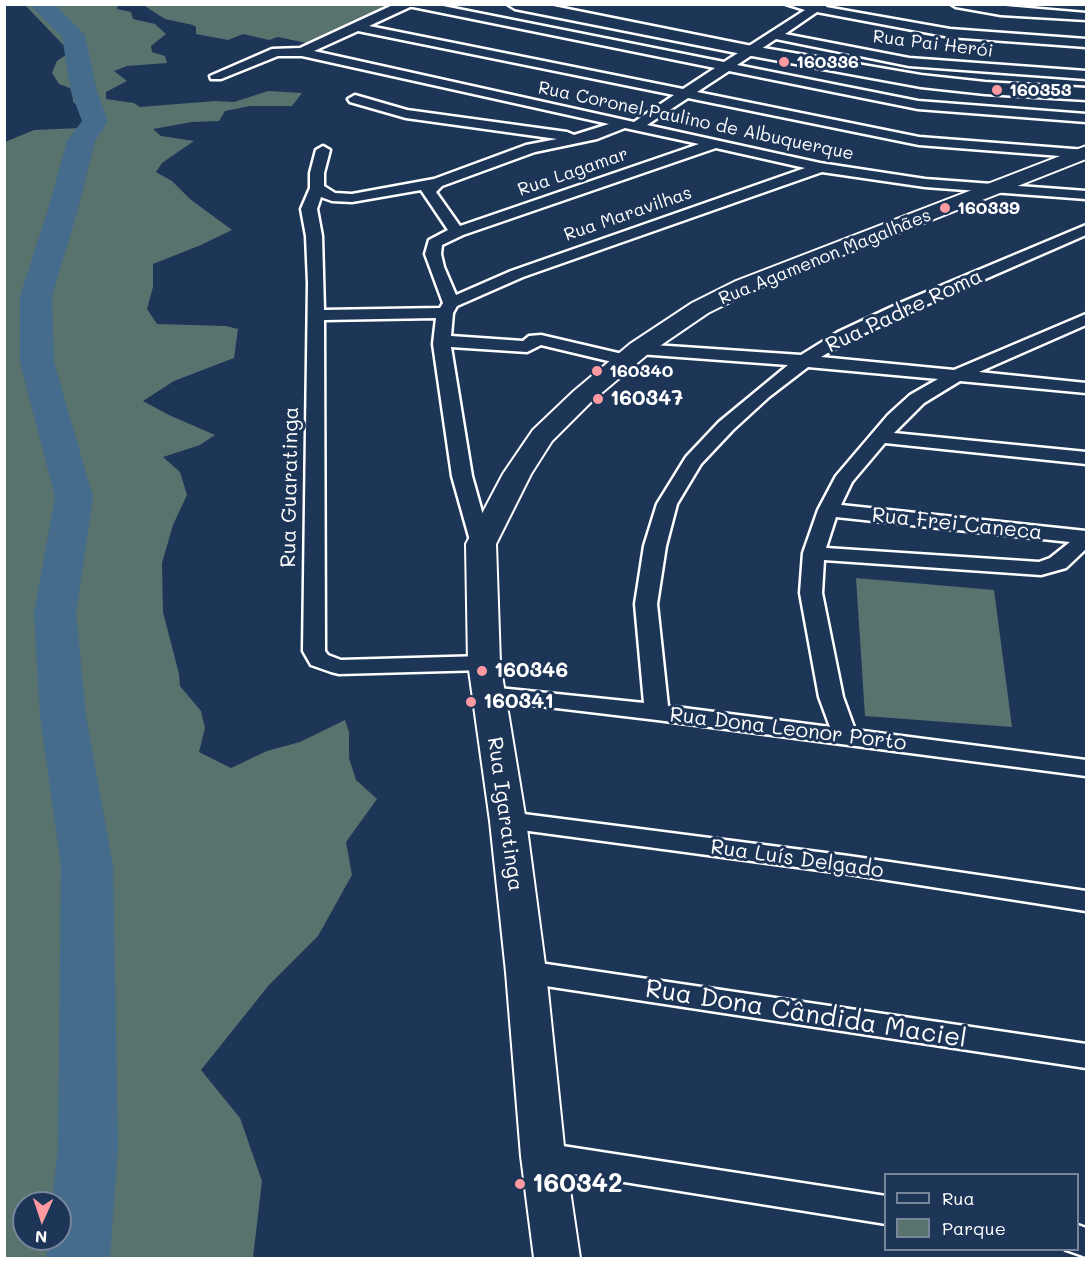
<!DOCTYPE html>
<html>
<head>
<meta charset="utf-8">
<style>
  body { margin:0 }
  #map { position:relative; width:1091px; height:1263px; overflow:hidden; background:#1d3557; font-family:Mali,sans-serif }
  canvas { display:block }
  .frame { position:absolute; inset:0; border:6px solid #fff; pointer-events:none }
  .legend { position:absolute; left:884px; top:1173px; width:195px; height:78px; box-sizing:border-box; background:#1d3557; border:2px solid #77869a; margin:0; padding:8px 10px; list-style:none; font-size:18px; color:#fff }
  .legend li { display:flex; align-items:center; gap:12px; height:30px }
  .legend b { width:30px; border:2px solid #77869a }
  .north { position:absolute; left:12px; top:1191px; width:60px; height:60px; box-sizing:border-box; background:#1d3557; border:2px solid #77869a; border-radius:50%; rotate:183deg; font-size:16px; font-weight:700; line-height:24px; text-align:center; color:#fff }
  .north::after { content:''; display:block; margin:auto; width:21px; height:27px; background:#ff9aa2; clip-path:polygon(50% 0,100% 100%,50% 72%,0 100%) }
</style>
</head>
<body>
<div id="map">
<canvas width="1091" height="1263"></canvas>
<div class="frame"></div>
<ul class="legend">
<li><b style="height:8px;background:#1d3557"></b>Rua</li>
<li><b style="height:16px;background:#58726e"></b>Parque</li>
</ul>
<div class="north">N</div>
</div>
<script>
const ctx = document.querySelector('canvas').getContext('2d');
ctx.lineJoin = 'round';
function paint(path, color) { ctx.fillStyle = color; ctx.fill(path, 'evenodd'); }
const shape = rows => new Path2D(rows.map(r => 'M' + r).join(''));
function stroke(path, color, width, dash) { ctx.strokeStyle = color; ctx.lineWidth = width; ctx.lineCap = dash ? 'butt' : 'round'; ctx.setLineDash(dash || []); ctx.stroke(path); }
function label(font, color, halo, rows, align = 'center') {
  ctx.font = font + ' Mali,sans-serif'; ctx.lineWidth = 6; ctx.setLineDash([]); ctx.textBaseline = 'middle'; ctx.strokeStyle = halo; ctx.fillStyle = color; for (const [text, x, y, turn = 0] of rows) {
    ctx.save(); ctx.translate(x, y); ctx.rotate((+turn || 0) * Math.PI / 180); ctx.textAlign = isNaN(turn) ? turn : align; if (halo) ctx.strokeText(text, 0, 0); ctx.fillText(text, 0, 0); ctx.restore();
  }
}
const green = shape([
  [25,5,118,5,117,9,131,12,133,19,155,24,166,34,151,46,152,52,165,56,167,63,127,66,114,71,127,81,106,92,106,99,134,103,140,107,215,101,234,102,268,91,302,93,292,106,250,106,225,111,219,121,192,122,153,129,161,136,194,141,162,163,156,172,172,181,190,199,232,230,201,245,153,264,153,287,147,309,157,324,226,326,238,329,234,358,174,381,143,401,169,415,215,435,200,445,163,457,180,472,187,495,173,525,162,563,163,612,179,674,180,686,201,711,205,728,199,752,231,768,267,751,300,742,345,720,349,732,349,758,356,780,377,799,346,842,352,875,318,936,269,985,201,1070,240,1118,262,1181,253,1258,5,1258,5,142,34,130,81,128,85,111,73,102,72,89,59,84,52,73,57,61,70,52],
  [24,1203,60,1203,60,1239,24,1239],
  [143,5,400,5,311,44,278,37,269,40,243,34,228,40,196,34,196,27,193,25,165,19],
  [856,578,994,590,1012,727,865,716]
]);
const river = shape([
  [29,4,54,4,85,35,97,92,108,121,95,141,77,213,52,296,54,362,93,497,76,613,86,716,113,866,118,1147,110,1258,46,1258,48,1239,60,1239,60,1203,52,1203,58,1147,61,866,40,716,34,613,55,497,20,362,20,296,47,213,67,141,82,121,71,92,62,37,29,4]
]);
const street = shape([
  [395,4,433,4,724,62,805,10,786,4,827,4,826,7,950,29,1086,39,1086,47,950,37,817,12,785,34,909,58,1086,71,1086,79,909,66,776,39,737,65,918,101,1086,114,1086,122,918,109,729,71,697,92,919,137,1086,150,1086,158,919,145,688,98,647,125,820,163,925,179,1086,191,1086,199,925,187,822,172,523,277,457,306,453,313,451,336,523,341,529,336,541,335,631,356,634,360,631,364,625,365,541,345,527,352,451,347,472,476,491,544,488,548,481,550,474,548,471,544,452,476,433,344,436,318,324,320,325,651,328,655,341,660,484,656,492,658,496,663,492,668,484,670,339,674,331,672,311,665,303,651,308,283,306,236,301,209,310,188,310,173,316,150,323,146,330,150,324,173,324,186,335,193,352,194,434,179,526,145,557,139,406,118,350,102,348,99,355,95,407,110,567,132,574,135,609,124,302,56,278,56,221,79,211,79,210,76,272,49,300,48,395,4],
  [410,7,413,7,715,68,683,89,369,26,410,7],
  [358,31,674,95,634,122,314,51,358,31],
  [625,128,699,144,460,226,436,192,442,186,535,152,597,139,625,128],
  [716,148,805,168,511,271,456,295,444,267,441,254,442,245,463,235,716,148],
  [421,190,448,230,429,240,425,254,443,303,440,308,324,310,322,236,317,209,321,197,332,201,352,202,421,190],
  [951,4,982,4,1086,13,1086,20,1001,15,956,7,951,4],
  [1086,225,1086,235,912,311,850,340,821,357,954,370,1086,314,1086,325,979,372,1086,383,1086,393,960,381,924,403,894,433,1086,452,1086,464,885,443,852,482,841,505,1086,531,1086,549,1066,568,1041,575,824,560,822,593,843,697,855,730,1086,760,1086,776,657,720,481,699,477,694,481,689,489,687,644,703,635,604,644,546,657,504,686,457,719,422,788,365,639,354,633,353,630,349,633,345,639,344,801,355,838,332,900,303,1086,225],
  [808,367,938,379,910,395,888,415,836,476,818,510,803,553,800,593,819,697,830,727,668,706,657,604,666,546,677,504,701,464,733,430,769,397,808,367],
  [836,517,1070,542,1050,558,1039,562,826,548,836,517],
  [508,812,849,856,1086,891,1086,911,849,874,499,827,495,821,499,815,508,812],
  [526,961,1086,1044,1086,1068,526,983,516,980,512,972,516,964,526,961],
  [543,1143,886,1196,886,1224,543,1169,532,1165,527,1156,532,1147,543,1143],
  [1078,1225,1086,1228,1086,1257,1066,1250,1078,1250,1078,1225]
]);
const secondary = shape([
  [1086,146,1086,159,752,291,708,313,648,354,592,401,552,441,531,474,496,544,500,663,526,821,546,972,565,1156,580,1258,534,1258,521,1156,506,972,490,821,468,663,466,544,503,474,533,430,574,391,630,344,692,303,736,281,1086,146]
]);
const primary = shape([
  [507,4,543,4,752,46,921,75,985,82,1086,88,1086,100,985,94,921,87,752,56,515,9,507,4]
]);
const markers = [
  [784,62,6,"#ff9aa2"],
  [997,90,6,"#ff9aa2"],
  [945,208,6,"#ff9aa2"],
  [597,371,6,"#ff9aa2"],
  [598,399,6,"#ff9aa2"],
  [482,671,6,"#ff9aa2"],
  [471,702,6,"#ff9aa2"],
  [520,1184,6,"#ff9aa2"]
];
const farStreetnames = [
  ["Rua Pai Herói",933,44,7],
  ["Rua Coronel Paulino de Albuquerque",696,121,12],
  ["Rua Lagamar",573,172,-19],
  ["Rua Maravilhas",628,214,-19],
  ["Rua Agamenon Magalhães",825,257,-22]
];
const farPoinames = [
  ["160336",796,62],
  ["160353",1009,90],
  ["160339",957,208],
  ["160340",609,371]
];
const streetNames = [
  ["Rua Padre Roma",904,311,-25],
  ["Rua Guaratinga",290,487,-89],
  ["Rua Frei Caneca",957,524,6],
  ["Rua Dona Leonor Porto",788,729,7],
  ["Rua Igaratinga",505,814,82],
  ["Rua Luís Delgado",797,859,8]
];
const poiNames = [
  ["160347",610,399],
  ["160346",494,671],
  ["160341",483,702]
];
const nearStreetnames = [
  ["Rua Dona Cândida Maciel",806,1014,9]
];
const nearPoinames = [
  ["160342",532,1184]
];
paint(green, '#58726e');
paint(river, '#456b8d');
stroke(street, '#fff', 5);
stroke(secondary, '#fff', 4);
stroke(primary, '#fff', 5);
paint(street, '#1d3557');
paint(secondary, '#1d3557');
paint(primary, '#1d3557');
for (const [x, y, r, color] of markers) { const dot = new Path2D(); dot.arc(x, y, r, 0, 2 * Math.PI); ctx.fillStyle = color; ctx.fill(dot); stroke(dot, '#1d3557', 2); }
label('18px', '#fff', '#1d3557', farStreetnames);
label('bold 18px', '#fff', '#1d3557', farPoinames, 'left');
label('21px', '#fff', '#1d3557', streetNames);
label('bold 21px', '#fff', '#1d3557', poiNames, 'left');
label('26px', '#fff', '#1d3557', nearStreetnames);
label('bold 26px', '#fff', '#1d3557', nearPoinames, 'left');
</script>
</body>
</html>
